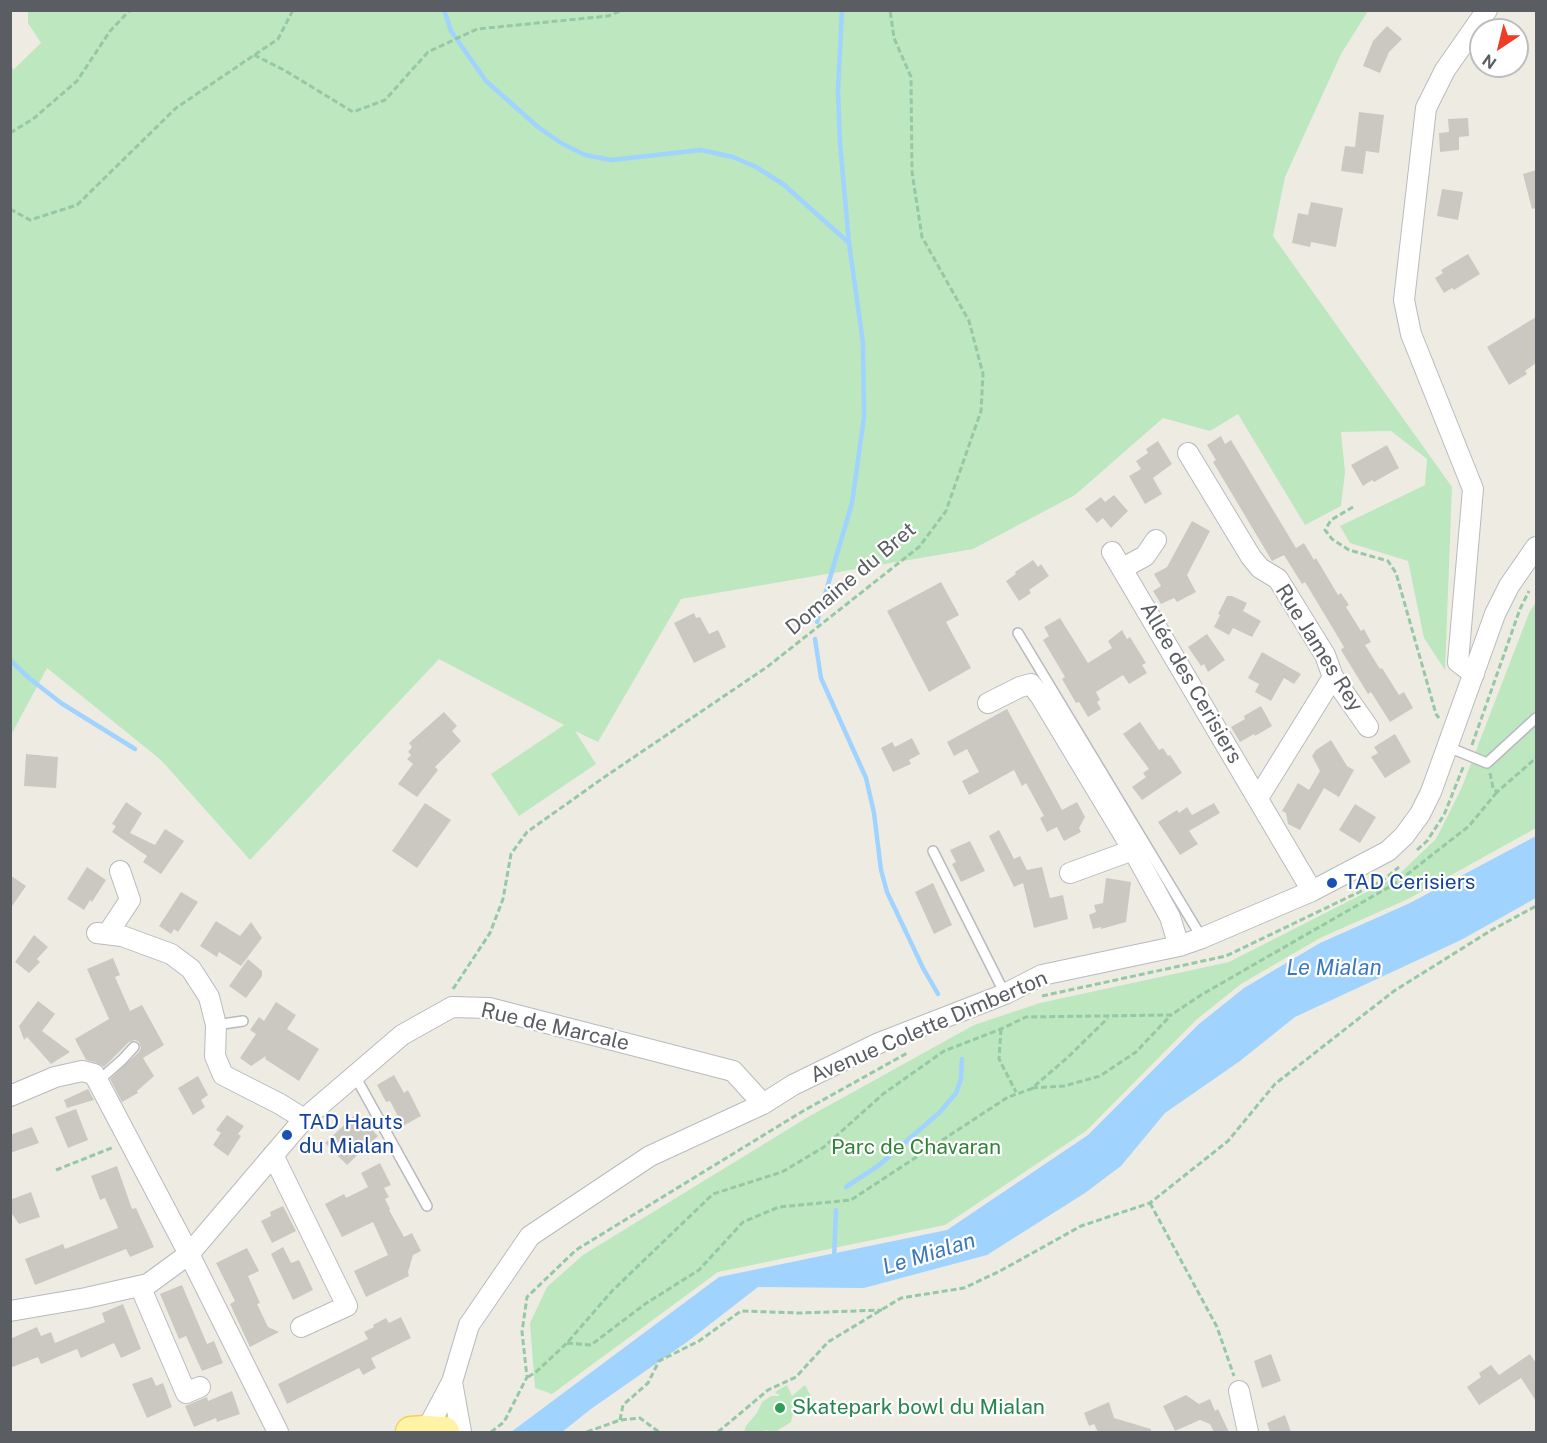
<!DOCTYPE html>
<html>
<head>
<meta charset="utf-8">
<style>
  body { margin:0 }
  #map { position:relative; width:1547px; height:1443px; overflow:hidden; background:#eeece2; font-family:"Public Sans",sans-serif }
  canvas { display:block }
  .frame { position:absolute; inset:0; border:12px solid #5a5e63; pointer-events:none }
  .north { position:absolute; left:1469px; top:18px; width:60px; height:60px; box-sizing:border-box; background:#fff; border:2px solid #bdbfc1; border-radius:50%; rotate:215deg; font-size:16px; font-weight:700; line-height:24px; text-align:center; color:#5a5e63 }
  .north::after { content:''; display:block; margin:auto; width:21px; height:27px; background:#f03c26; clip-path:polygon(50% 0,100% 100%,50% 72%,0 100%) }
</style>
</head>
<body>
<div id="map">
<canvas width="1547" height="1443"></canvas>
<div class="frame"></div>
<div class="north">N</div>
</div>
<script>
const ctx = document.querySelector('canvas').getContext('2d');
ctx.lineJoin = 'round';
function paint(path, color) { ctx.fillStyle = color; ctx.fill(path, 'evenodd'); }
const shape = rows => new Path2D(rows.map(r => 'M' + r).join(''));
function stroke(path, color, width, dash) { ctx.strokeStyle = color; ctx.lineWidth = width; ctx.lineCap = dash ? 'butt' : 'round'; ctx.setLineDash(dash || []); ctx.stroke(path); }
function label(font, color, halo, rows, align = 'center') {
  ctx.font = font + ' "Public Sans",sans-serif'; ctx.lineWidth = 4.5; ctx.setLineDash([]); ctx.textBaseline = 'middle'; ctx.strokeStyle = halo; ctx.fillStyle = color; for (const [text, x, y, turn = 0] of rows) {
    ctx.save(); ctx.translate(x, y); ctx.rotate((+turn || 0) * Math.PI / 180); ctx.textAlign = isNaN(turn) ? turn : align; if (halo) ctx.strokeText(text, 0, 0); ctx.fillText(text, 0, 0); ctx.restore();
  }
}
const green = shape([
  [28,10,1368,11,1341,54,1285,177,1273,236,1452,487,1445,670,1424,638,1408,561,1350,543,1340,526,1425,485,1427,459,1391,431,1341,432,1345,472,1341,506,1305,525,1238,414,1210,431,1163,418,1075,495,973,549,681,599,598,742,575,731,596,764,519,816,491,774,564,725,439,659,250,860,161,760,47,668,11,735,10,56,13,70,41,43,28,23],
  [1536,602,1536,828,1408,899,1320,938,1241,984,1196,1020,1086,1131,945,1225,718,1272,552,1394,535,1388,530,1323,547,1287,583,1255,808,1117,974,1025,1040,1003,1229,962,1396,877,1436,839,1462,787,1529,613],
  [787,1385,792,1396,805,1385,813,1400,793,1413,791,1422,775,1432,765,1430,763,1432,744,1432,746,1426,757,1413,762,1402,771,1396,780,1396,775,1392]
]);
const water = shape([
  [1536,836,1536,898,1461,940,1295,1017,1240,1061,1165,1113,1121,1166,1085,1193,987,1255,864,1288,758,1287,687,1342,591,1409,562,1432,511,1432,719,1277,947,1230,1088,1135,1199,1024,1244,988,1320,943,1410,903]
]);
const stream = shape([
  [444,10,451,31,486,81,538,127,561,143,585,155,611,160,701,150,733,157,756,167,783,184,849,243],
  [817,622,852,503,864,417,863,343,849,243,840,143,838,91,842,10],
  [815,639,821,678,866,778,874,813,881,870,887,892,923,968,938,994],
  [10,660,29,678,61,703,135,749],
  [846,1187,878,1166,940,1112,956,1093,961,1079,962,1059],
  [834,1259,836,1210]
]);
const building = shape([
  [1387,26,1402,39,1389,52,1380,73,1363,66,1373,41],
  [1359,112,1384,115,1379,153,1366,151,1363,174,1341,171,1345,146,1355,147],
  [1468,118,1469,136,1459,137,1459,150,1440,152,1439,133,1449,132,1448,119],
  [1536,170,1536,208,1532,209,1523,174],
  [1442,189,1463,192,1458,220,1437,216],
  [1311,202,1343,208,1336,247,1311,242,1310,247,1292,243,1298,213,1308,215],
  [1468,254,1480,274,1454,290,1452,288,1444,293,1435,278,1443,273,1441,270],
  [1536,317,1536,363,1525,371,1527,374,1509,385,1487,347],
  [1221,436,1225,444,1231,440,1296,548,1304,543,1314,560,1316,558,1338,595,1341,593,1349,605,1346,607,1361,631,1364,629,1371,642,1365,645,1380,669,1382,668,1399,695,1404,692,1413,708,1390,722,1371,692,1368,694,1341,650,1344,647,1305,582,1302,584,1284,555,1272,561,1213,462,1216,460,1207,445],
  [1158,441,1172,464,1153,478,1162,494,1145,504,1129,476,1141,469,1136,461,1148,453,1146,449],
  [1387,445,1399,468,1374,482,1372,480,1363,486,1351,465],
  [1114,495,1128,511,1111,528,1103,518,1097,523,1085,509,1101,497,1105,502],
  [1192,521,1210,531,1187,575,1196,592,1177,602,1174,598,1161,604,1153,591,1161,586,1154,574,1167,567],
  [1033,560,1038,567,1041,564,1049,576,1029,590,1031,593,1019,601,1006,581,1016,574,1015,572],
  [941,582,959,615,946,622,971,668,929,692,887,611],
  [1227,596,1232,596,1247,603,1243,611,1261,621,1252,637,1233,628,1229,635,1214,627,1220,615,1218,614],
  [694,613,696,618,700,617,709,634,718,630,726,647,694,663,674,623],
  [1060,618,1088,663,1112,648,1108,641,1122,630,1127,639,1130,637,1146,663,1142,665,1147,673,1129,684,1123,675,1096,692,1100,700,1097,702,1101,709,1088,717,1079,702,1076,703,1062,679,1065,677,1043,640,1049,636,1044,627],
  [1207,634,1225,660,1208,672,1204,664,1201,666,1188,647],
  [1262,652,1301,674,1294,684,1284,678,1271,701,1255,692,1259,684,1248,678],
  [1261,706,1272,726,1255,736,1254,734,1240,742,1231,727,1245,719,1244,716],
  [1007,709,1062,810,1077,802,1085,817,1079,828,1081,832,1064,841,1057,827,1047,832,1040,818,1044,816,1026,783,1022,786,1014,770,969,795,962,781,979,772,967,749,954,756,947,742],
  [444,712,457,726,452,731,461,741,435,767,438,770,417,797,398,784,413,764,407,759,411,755,408,752,412,747,409,743],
  [1140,722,1159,750,1163,748,1168,756,1170,755,1182,773,1142,800,1132,787,1146,777,1143,773,1149,769,1123,734],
  [1395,734,1411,762,1385,778,1371,757,1378,753,1374,747],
  [912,738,920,754,909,760,911,764,893,772,881,748,892,742,895,747],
  [1331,740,1347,766,1354,770,1339,797,1324,788,1300,830,1288,824,1286,813,1282,811,1298,783,1309,790,1320,771,1312,756,1316,750],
  [26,754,58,757,56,788,24,786],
  [126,802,142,813,130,833,155,845,165,829,184,841,161,874,143,862,147,856,112,832,116,826,112,824],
  [425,803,451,820,417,868,392,851],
  [1214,803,1220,813,1189,831,1198,844,1180,855,1158,822,1177,810,1179,813,1187,807,1192,815],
  [1355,804,1376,817,1360,843,1339,830],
  [999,830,1014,859,1020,856,1027,870,1042,867,1050,898,1063,895,1068,919,1034,928,1023,883,1014,887,989,836],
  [970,841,985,871,961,882,952,864,956,862,950,850],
  [87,867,106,880,92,902,90,900,84,910,67,899],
  [10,875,26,886,10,909],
  [1106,878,1131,882,1126,922,1101,929,1101,927,1093,929,1089,915,1096,912,1094,905,1103,903],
  [933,883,952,925,934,934,915,892],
  [181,892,198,902,178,932,174,929,171,934,159,926],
  [216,921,240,936,251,922,262,938,241,966,219,952,217,957,200,946],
  [34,935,48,947,37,959,40,962,29,973,15,962],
  [113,958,120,975,115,977,130,1011,142,1005,164,1045,143,1058,154,1076,137,1091,138,1093,122,1102,110,1079,139,1052,141,1048,139,1042,135,1040,129,1042,104,1067,97,1063,86,1060,75,1039,109,1019,87,969],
  [248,959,262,971,262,976,246,998,229,986],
  [38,1001,55,1014,42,1031,70,1052,51,1064,27,1037,24,1040,19,1026],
  [276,1002,296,1015,287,1029,319,1049,299,1081,265,1059,266,1056,251,1066,240,1058,256,1034,250,1030,259,1017,264,1021],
  [394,1075,404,1093,408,1090,421,1116,403,1126,390,1101,386,1102,377,1085],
  [198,1076,208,1095,201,1100,205,1107,193,1115,178,1088],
  [88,1089,94,1100,67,1108,64,1100],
  [76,1109,88,1140,68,1148,55,1117],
  [356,1114,378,1136,347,1165,325,1143],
  [227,1115,244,1126,238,1134,241,1136,228,1156,213,1145,221,1133,216,1130],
  [32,1127,39,1143,10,1153,10,1135],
  [380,1163,391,1185,384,1188,389,1197,385,1199,390,1209,389,1210,404,1237,412,1233,421,1251,413,1255,408,1272,409,1276,366,1297,354,1271,388,1255,373,1222,342,1237,325,1204,344,1194,346,1198,368,1187,361,1173],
  [117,1166,132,1209,136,1208,154,1247,130,1257,126,1249,35,1285,25,1259,63,1244,65,1249,118,1228,105,1198,100,1200,91,1176],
  [31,1192,40,1217,19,1224,10,1211,10,1200],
  [283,1206,296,1231,272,1243,261,1221,271,1216,270,1212],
  [283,1247,291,1263,299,1260,313,1290,293,1300,271,1254],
  [247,1248,259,1271,248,1276,260,1303,257,1304,268,1327,279,1332,250,1347,230,1304,235,1301,216,1263],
  [182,1285,207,1344,214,1341,223,1363,202,1371,186,1336,179,1339,160,1294],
  [123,1304,141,1349,121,1358,114,1343,81,1358,77,1349,41,1364,38,1357,10,1368,10,1339,37,1327,41,1336,51,1332,55,1343,105,1322,102,1313],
  [401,1317,411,1338,371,1358,376,1368,363,1375,359,1368,287,1404,278,1384,368,1339,364,1332,374,1327,373,1325,386,1318,389,1323],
  [1271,1354,1281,1381,1262,1388,1254,1361],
  [1530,1354,1536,1363,1536,1401,1521,1378,1479,1405,1467,1387,1481,1377,1479,1373,1491,1365,1499,1375],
  [152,1377,156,1386,163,1383,172,1407,147,1418,132,1384],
  [232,1391,240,1414,217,1422,216,1418,194,1427,185,1406,207,1397,208,1401],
  [1186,1395,1199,1404,1210,1399,1215,1411,1218,1409,1229,1432,1214,1432,1210,1424,1200,1420,1175,1431,1163,1406],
  [1109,1402,1114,1418,1151,1429,1151,1432,1098,1432,1094,1424,1089,1426,1084,1413],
  [1285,1415,1291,1432,1270,1432,1267,1423]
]);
const path = shape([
  [254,55,284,70,353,112,385,100,428,52,477,29,608,16,623,10],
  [10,133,33,119,77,81,110,31,130,10],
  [10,209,30,220,77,205,176,108,278,39,293,10],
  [1353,507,1331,520,1325,530,1332,539,1349,550,1388,561,1396,573,1436,714,1439,718],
  [1472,745,1520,609,1529,591],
  [1490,773,1493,788,1497,792,1536,758],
  [1417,850,1427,841,1444,815,1464,765],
  [453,989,490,933,503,899,511,854,527,832,606,776,767,667,919,547,946,511,981,411,983,374,969,321,922,237,912,172,911,77,894,38,890,10],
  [1042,996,1226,956,1382,881,1399,867],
  [1001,1029,999,1059,1016,1092],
  [1032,1088,1064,1086,1100,1076,1136,1052,1171,1015],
  [56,1170,114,1147],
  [1150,1203,1217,1327,1234,1376],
  [567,1343,591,1345,645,1304,699,1270,743,1222,779,1207,851,1200,1008,1097,1031,1089,1067,1058,1108,1018],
  [528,1377,536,1372,567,1343,612,1291,713,1194,782,1172,824,1147,883,1094,944,1051,1001,1029,1026,1017,1171,1015,1201,995,1396,883,1469,826,1497,792],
  [620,1420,623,1405,648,1383,659,1361,699,1341,741,1311,800,1313,882,1310],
  [491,1432,504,1422,527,1377,522,1332,527,1297,576,1250,803,1111,909,1052],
  [587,1432,620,1420,640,1418,659,1432],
  [718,1432,768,1390,796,1377,828,1342,901,1298,964,1288,1000,1271,1081,1226,1150,1203,1228,1141,1275,1084,1394,991,1490,931,1536,906]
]);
const lane = shape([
  [1018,633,1202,938],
  [1448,747,1487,763,1536,718],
  [933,851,1005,994],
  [216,1025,243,1021],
  [355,1076,427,1206],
  [98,1081,122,1060,134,1047]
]);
const street = shape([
  [1188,453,1251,557,1260,568,1278,579,1325,655,1333,677,1368,727],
  [1112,552,1312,891],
  [1123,568,1145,556,1156,540],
  [1474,674,1458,662,1473,489,1411,334,1404,300,1426,108,1445,70,1487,10],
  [988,703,1020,687,1031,684,1041,697,1133,850,1170,917,1179,946],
  [1258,798,1333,677],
  [1070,873,1133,850],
  [97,933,122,936,171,954,191,969,209,997,216,1025,215,1056,223,1075,280,1104,304,1119],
  [108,933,130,900,120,871],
  [10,1096,55,1077,82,1071,94,1074,189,1254,278,1432],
  [273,1155,347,1306,301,1327],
  [140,1286,186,1393,200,1387],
  [10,1311,86,1298,148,1284,189,1254,304,1119,402,1035,452,1007,489,1008,733,1071,763,1104],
  [452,1382,461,1432],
  [1239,1391,1248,1432],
  [426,1431,452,1382,469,1325,530,1236,650,1156,763,1104,793,1085,879,1043,1005,994,1042,975,1179,946,1202,938,1312,891,1388,851,1404,836,1420,814,1431,792,1495,614,1509,586,1536,547]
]);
const primary = shape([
  [411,1432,426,1431,444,1432]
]);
const markers = [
  [1332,883,6,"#1a4fb4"],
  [287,1135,6,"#1a4fb4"],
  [780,1408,6,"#2e9e5b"]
];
const streetNames = [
  ["Domaine du Bret",851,579,-40],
  ["Rue James Rey",1319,648,58],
  ["Allée des Cerisiers",1191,683,60],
  ["Rue de Marcale",555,1027,13],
  ["Avenue Colette Dimberton",929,1027,-23]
];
const transitNames = [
  ["TAD Cerisiers",1344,883],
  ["TAD Hauts",299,1123],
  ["du Mialan",299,1147]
];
const parkNames = [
  ["Parc de Chavaran",916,1148]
];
const leisureNames = [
  ["Skatepark bowl du Mialan",792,1408]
];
const waterNames = [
  ["Le Mialan",1334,968],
  ["Le Mialan",929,1254,-17]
];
paint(green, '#bde7be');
paint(water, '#a1d3ff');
stroke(stream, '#a1d3ff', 4.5);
paint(building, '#cbc8c1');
stroke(lane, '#b7babf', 12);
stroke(street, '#b7babf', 22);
stroke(primary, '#f7ce52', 33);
stroke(path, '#95c8a5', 3, [6, 3]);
stroke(lane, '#fff', 9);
stroke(street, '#fff', 20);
stroke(primary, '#fff3a6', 30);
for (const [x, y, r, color] of markers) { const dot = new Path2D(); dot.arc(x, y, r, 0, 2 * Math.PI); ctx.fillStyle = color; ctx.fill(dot); stroke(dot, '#fff', 2); }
label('21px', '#5a5e63', '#fff', streetNames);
label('21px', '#164399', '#fff', transitNames, 'left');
label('21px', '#308437', '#fff', parkNames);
label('21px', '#27864d', '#fff', leisureNames, 'left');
label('italic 22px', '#3c78be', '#fff', waterNames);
</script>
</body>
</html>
